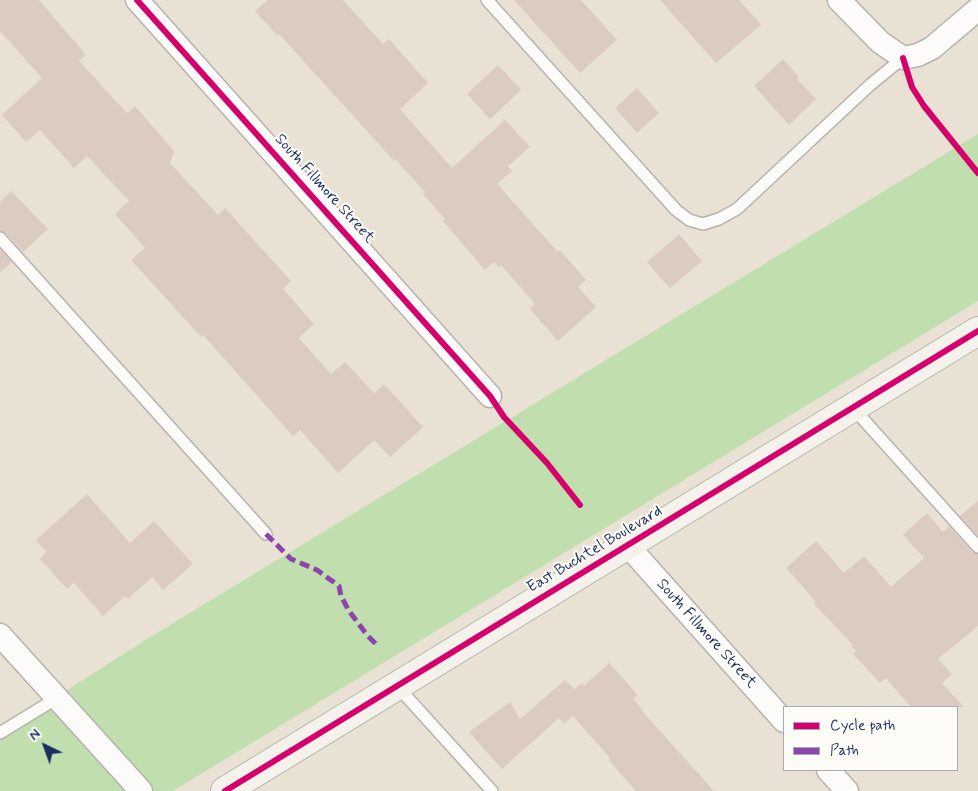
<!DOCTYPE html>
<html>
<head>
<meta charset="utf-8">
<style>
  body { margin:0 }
  #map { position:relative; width:978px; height:791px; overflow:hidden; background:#e9e2d4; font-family:Mynerve,sans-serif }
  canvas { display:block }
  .legend { position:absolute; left:783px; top:706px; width:175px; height:65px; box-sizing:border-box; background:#fdfcf7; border:1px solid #a3aaba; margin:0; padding:6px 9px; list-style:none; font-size:15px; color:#1b2f5e }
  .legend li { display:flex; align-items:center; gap:10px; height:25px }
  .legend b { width:25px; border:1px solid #a3aaba }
  .north { position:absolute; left:20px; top:721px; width:50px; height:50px; -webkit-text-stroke:4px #fdfcf7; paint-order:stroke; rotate:318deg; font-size:14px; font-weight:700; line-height:20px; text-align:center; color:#1b2f5e }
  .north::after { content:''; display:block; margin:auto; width:18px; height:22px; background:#1b2f5e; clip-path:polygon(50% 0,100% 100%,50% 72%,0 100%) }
</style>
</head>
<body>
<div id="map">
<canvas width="978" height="791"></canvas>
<ul class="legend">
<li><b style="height:6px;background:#d6006c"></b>Cycle path</li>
<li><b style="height:6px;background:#8e44ad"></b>Path</li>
</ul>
<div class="north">N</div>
</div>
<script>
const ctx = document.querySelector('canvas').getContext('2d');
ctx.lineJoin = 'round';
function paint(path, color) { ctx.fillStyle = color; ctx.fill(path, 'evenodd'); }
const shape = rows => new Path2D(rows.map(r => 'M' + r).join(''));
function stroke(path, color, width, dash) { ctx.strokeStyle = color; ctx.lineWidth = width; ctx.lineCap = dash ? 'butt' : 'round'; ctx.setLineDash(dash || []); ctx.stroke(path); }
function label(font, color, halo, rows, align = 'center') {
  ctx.font = font + ' Mynerve,sans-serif'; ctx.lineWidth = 4; ctx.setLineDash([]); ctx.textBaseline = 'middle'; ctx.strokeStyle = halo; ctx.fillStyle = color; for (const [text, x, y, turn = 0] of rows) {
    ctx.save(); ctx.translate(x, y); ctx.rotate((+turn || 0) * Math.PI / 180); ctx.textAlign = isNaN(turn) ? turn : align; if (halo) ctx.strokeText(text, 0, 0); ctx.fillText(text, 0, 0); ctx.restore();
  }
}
const green = shape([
  [978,134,978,301,173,791,0,791,0,733,147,639]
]);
const building = shape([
  [0,0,39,0,86,55,79,61,127,113,135,106,174,151,170,163,218,215,225,208,291,281,283,289,314,324,299,338,331,374,345,362,374,393,384,384,423,427,390,457,374,440,338,473,300,430,293,436,203,335,201,337,131,260,145,248,115,214,129,201,87,156,74,168,40,130,26,142,2,115,42,78,0,31],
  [268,0,343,0,383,44,389,39,428,83,400,109,452,168,505,120,530,147,508,166,512,171,497,184,558,252,560,250,586,280,578,287,596,307,558,341,530,309,535,304,501,265,499,267,494,262,485,270,443,221,445,219,423,194,425,192,396,160,394,161,279,34,277,35,255,11],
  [514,0,581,0,617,40,580,73],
  [660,0,739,0,761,25,716,63],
  [783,59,799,77,797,79,816,99,789,125,754,86],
  [498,65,521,90,490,119,467,94],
  [637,88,659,113,637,133,615,108],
  [11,191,48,229,23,252,6,233,0,231,0,202],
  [679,234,702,261,670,288,647,262],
  [0,249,12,262,0,272],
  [87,494,130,543,154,521,193,564,163,590,152,577,128,599,125,596,103,616,74,583,67,589,56,577,40,559,47,552,36,540],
  [978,501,978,536,960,516],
  [927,513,943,532,949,526,972,552,978,554,978,626,938,659,952,674,942,683,964,707,911,707,886,678,880,683,853,654,856,651,852,646,853,645,814,604,816,602,786,568,816,541,844,573,864,556,891,587,924,558,903,535],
  [609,663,638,695,633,699,643,710,642,711,714,791,636,791,609,760,610,758,573,716,564,724,559,718,502,769,469,732,510,702,520,719,565,680,574,689,582,683,584,686]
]);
const service = shape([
  [487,0,676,210,689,220,703,224,719,219,737,209,870,85,903,58],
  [0,238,266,534],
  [853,408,978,547],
  [397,686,492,791],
  [0,733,57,698]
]);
const minor = shape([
  [137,0,490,396],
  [839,0,880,42,903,58,918,55,932,48,978,9],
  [628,546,784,721],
  [0,635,141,791],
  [828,770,847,791]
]);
const secondary = shape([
  [225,791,978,331]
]);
const quiet = shape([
  [266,534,291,559,317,570,339,586,341,596,349,611,367,635,379,647]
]);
const cycleway = shape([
  [137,0,490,396,504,417,547,463,580,505],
  [903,58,912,87,924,106,978,173],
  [225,791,978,331]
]);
const streetNames = [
  ["South Fillmore Street",324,189,48],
  ["East Buchtel Boulevard",595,550,-31],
  ["South Fillmore Street",706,634,48]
];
paint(green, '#c0deae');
paint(building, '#dbcbc1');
stroke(service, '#b5b3ae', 14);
stroke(minor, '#b5b3ae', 25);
stroke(secondary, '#b5b3ae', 30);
stroke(service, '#fcfbf9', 11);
stroke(minor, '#fcfbf9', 22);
stroke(secondary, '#f5f1eb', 28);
stroke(quiet, '#8e44ad', 5, [10, 5]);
stroke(cycleway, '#d6006c', 6);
label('16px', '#1b2f5e', '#fdfcf7', streetNames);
</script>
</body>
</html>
